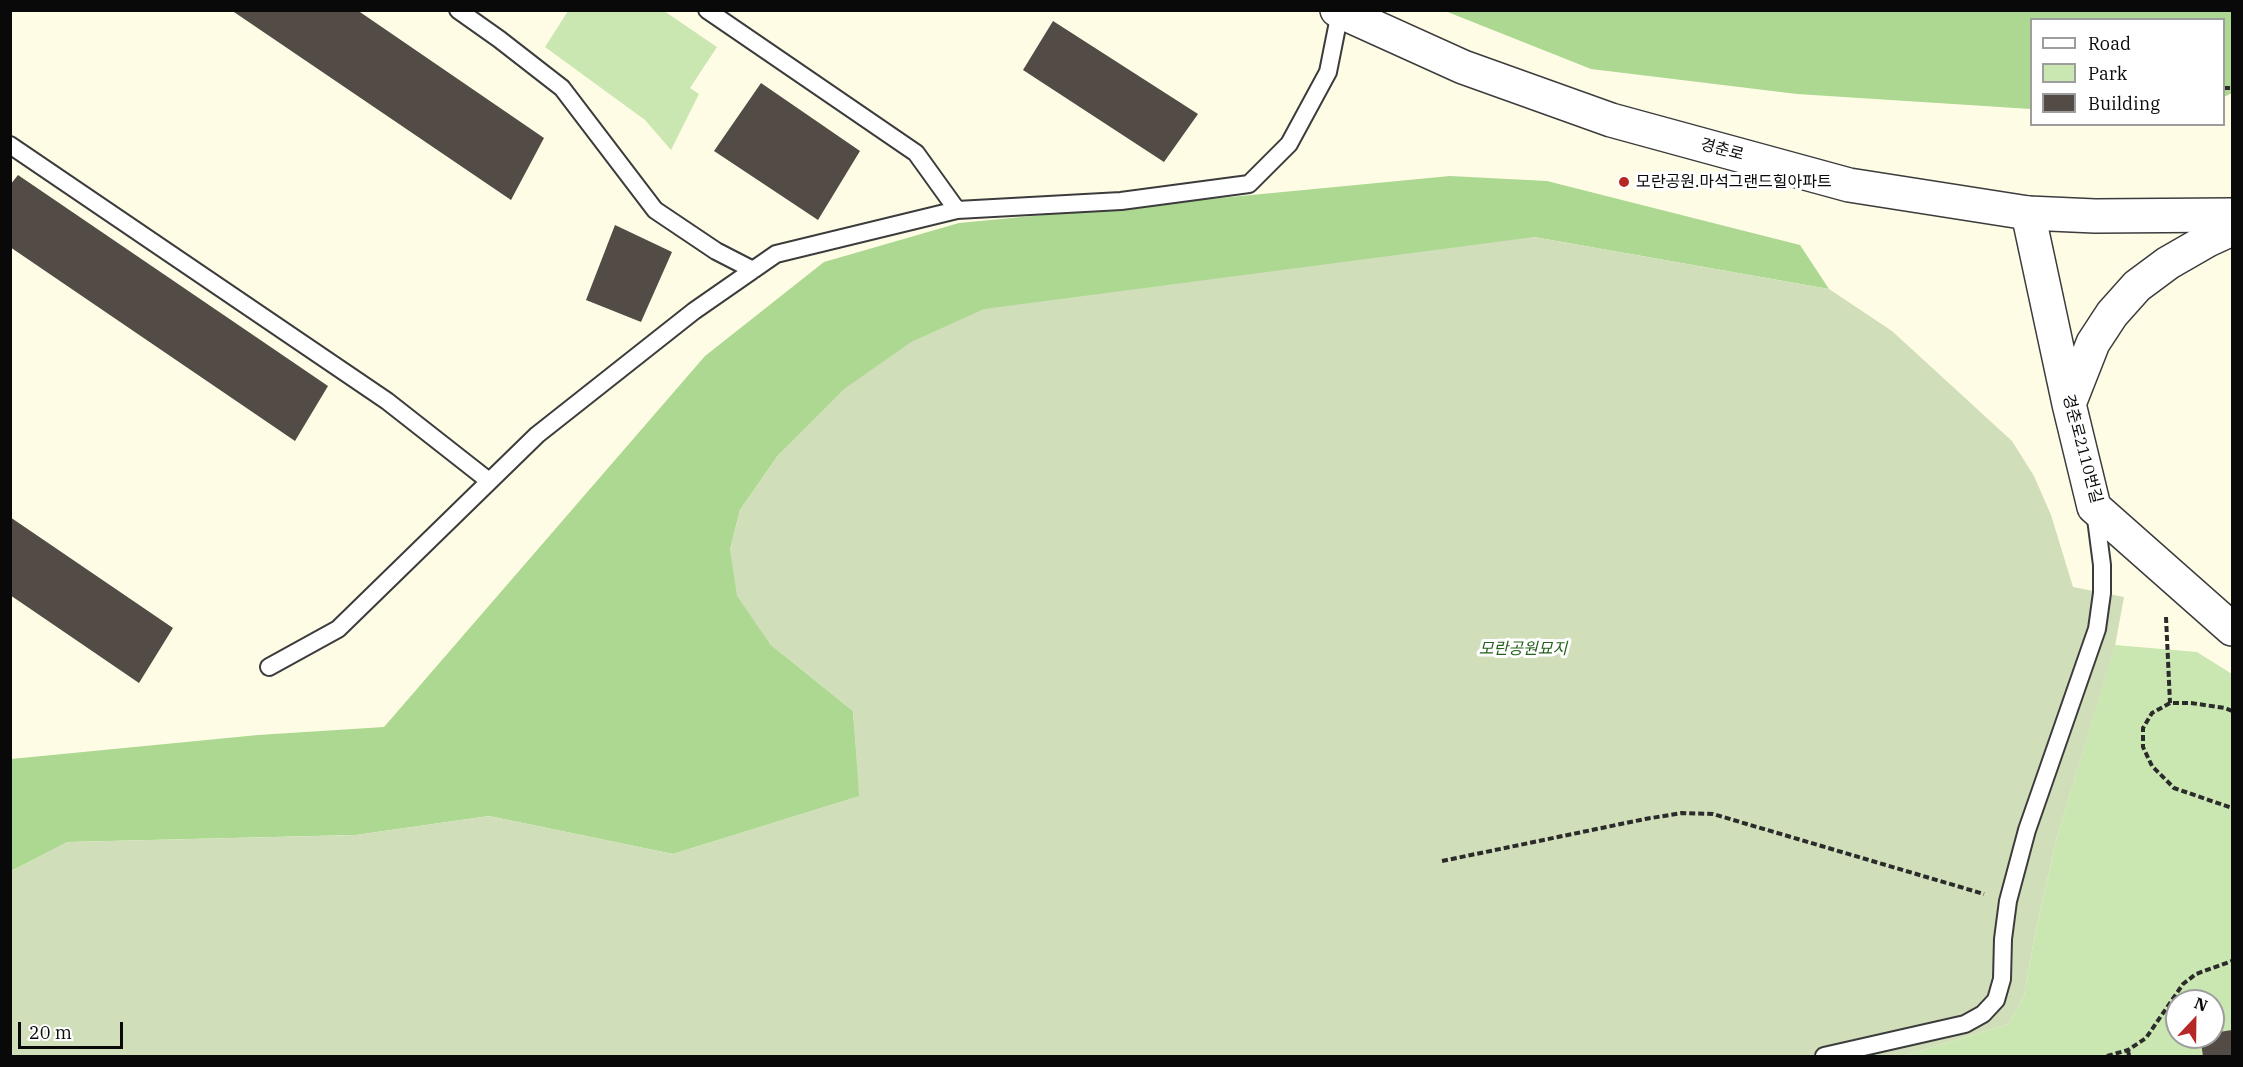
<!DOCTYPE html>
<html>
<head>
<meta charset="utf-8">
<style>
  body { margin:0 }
  #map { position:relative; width:2243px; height:1067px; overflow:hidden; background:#fffce6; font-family:"IBM Plex Serif",serif }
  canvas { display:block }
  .frame { position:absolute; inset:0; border:12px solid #090909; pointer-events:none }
  .legend { position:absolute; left:2030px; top:18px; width:195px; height:108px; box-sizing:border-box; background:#fff; border:2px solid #9d9d9d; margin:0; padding:8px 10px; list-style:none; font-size:18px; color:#090909 }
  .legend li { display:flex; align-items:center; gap:12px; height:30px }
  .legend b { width:30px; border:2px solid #9d9d9d }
  .north { position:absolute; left:2165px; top:989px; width:60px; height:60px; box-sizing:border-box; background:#fff; border:2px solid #9d9d9d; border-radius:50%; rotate:22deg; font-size:16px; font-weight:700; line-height:24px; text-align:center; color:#090909 }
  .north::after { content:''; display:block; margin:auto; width:21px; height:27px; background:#b62825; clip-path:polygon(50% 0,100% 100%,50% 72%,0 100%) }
  .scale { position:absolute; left:18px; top:1022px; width:105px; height:27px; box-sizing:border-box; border:3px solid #090909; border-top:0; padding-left:8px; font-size:18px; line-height:21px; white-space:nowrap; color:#090909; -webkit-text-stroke:4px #fff; paint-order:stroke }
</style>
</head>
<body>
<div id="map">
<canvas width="2243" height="1067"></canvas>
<div class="frame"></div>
<ul class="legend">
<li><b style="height:8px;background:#fff"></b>Road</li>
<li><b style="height:16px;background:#cae7b2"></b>Park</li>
<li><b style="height:16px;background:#524b46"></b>Building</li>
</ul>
<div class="north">N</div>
<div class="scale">20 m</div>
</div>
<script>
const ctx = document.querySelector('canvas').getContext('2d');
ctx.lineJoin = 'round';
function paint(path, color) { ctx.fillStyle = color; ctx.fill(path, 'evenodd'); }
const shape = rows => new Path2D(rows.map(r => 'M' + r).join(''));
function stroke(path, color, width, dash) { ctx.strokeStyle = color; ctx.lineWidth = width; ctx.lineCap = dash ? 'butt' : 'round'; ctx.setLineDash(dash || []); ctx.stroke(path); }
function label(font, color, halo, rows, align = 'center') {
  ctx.font = font + ' "IBM Plex Serif","Noto Sans KR",serif'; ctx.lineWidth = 6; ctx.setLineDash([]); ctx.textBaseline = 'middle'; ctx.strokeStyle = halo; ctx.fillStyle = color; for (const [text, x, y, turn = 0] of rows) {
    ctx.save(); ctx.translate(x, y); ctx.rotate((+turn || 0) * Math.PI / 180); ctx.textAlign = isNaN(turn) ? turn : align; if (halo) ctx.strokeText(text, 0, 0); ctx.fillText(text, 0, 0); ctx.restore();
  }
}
const green = shape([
  [568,11,664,11,717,47,690,88,699,94,671,150,645,120,545,47],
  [2115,645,2197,652,2232,674,2232,1056,1903,1056,2008,1024,2024,996,2035,934,2057,837],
  [2177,1001,2213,1001,2213,1037,2177,1037]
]);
const forest = shape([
  [1445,11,2232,11,2232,93,2224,97,2224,20,2032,20,2031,109,1797,94,1591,69],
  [1450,176,1547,181,1800,245,1829,289,1534,237,779,454,740,510,730,550,770,644,853,711,860,796,673,854,489,816,356,835,68,842,11,871,11,759,258,735,384,727,705,356,824,262,959,223]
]);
const cemetery = shape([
  [1534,237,1829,289,1892,331,2012,441,2034,476,2051,515,2073,587,2124,597,2115,646,2057,837,2035,934,2024,996,2008,1024,1903,1056,11,1056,11,871,68,842,356,835,489,816,673,854,859,796,853,711,770,644,737,596,730,550,740,510,779,454,844,389,911,342,984,309]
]);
const building = shape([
  [231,10,357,10,544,138,511,200],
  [1053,21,1198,114,1164,162,1023,70],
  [761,83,860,151,818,220,714,151],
  [18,175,328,386,295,441,10,247,10,185],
  [615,225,672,252,641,322,586,300],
  [10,517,173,628,139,683,10,595],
  [2232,1030,2232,1056,2203,1056,2200,1037,2213,1037,2213,1033]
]);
const path = shape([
  [2224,88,2232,88],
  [2166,617,2170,703],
  [2232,711,2225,708,2191,703,2170,703,2152,713,2143,728,2143,747,2152,766,2174,788,2232,808],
  [1442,861,1645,819,1682,813,1713,814,1984,894],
  [2128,1050,2129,1056],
  [2107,1056,2128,1050,2146,1038,2183,984,2196,974,2232,961]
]);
const service = shape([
  [458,10,499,39,562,88,655,210,716,251,753,270],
  [707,10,916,153,957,210],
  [10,145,387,401,489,481],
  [269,667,338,629,537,435,694,311,776,254,957,210,1121,201,1249,184,1289,144,1328,72,1340,12],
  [1824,1056,1965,1024,1983,1014,1996,1000,2002,979,2003,939,2008,901,2027,830,2097,629,2102,593,2102,565,2095,511]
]);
const minor = shape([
  [2028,213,2069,404,2094,507,2232,629],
  [2069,404,2093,343,2112,314,2137,286,2168,263,2208,240,2232,229]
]);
const tertiary = shape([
  [1337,10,1463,67,1611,120,1849,185,2028,213,2095,216,2232,215]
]);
const markers = [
  [1624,182,6,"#b62825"]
];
const streetNames = [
  ["경춘로",1722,150,15],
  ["경춘로2110번길",2082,449,75]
];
const poiNames = [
  ["모란공원.마석그랜드힐아파트",1636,182]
];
const parkNames = [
  ["모란공원묘지",1523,649]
];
paint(green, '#cae7b2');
paint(forest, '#acd891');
paint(cemetery, '#d0deba');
paint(building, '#524b46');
stroke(service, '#3c3c3c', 20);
stroke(minor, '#3c3c3c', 36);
stroke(tertiary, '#3c3c3c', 36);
stroke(path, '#2b2b2b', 4, [6, 3]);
stroke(service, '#fff', 16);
stroke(minor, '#fff', 33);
stroke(tertiary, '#fff', 33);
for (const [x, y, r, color] of markers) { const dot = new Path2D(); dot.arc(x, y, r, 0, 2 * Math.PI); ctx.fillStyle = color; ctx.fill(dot); stroke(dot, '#fff', 2); }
label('16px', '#090909', '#fff', streetNames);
label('16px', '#090909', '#fff', poiNames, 'left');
label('italic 16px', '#255f1c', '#fff', parkNames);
</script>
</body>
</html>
